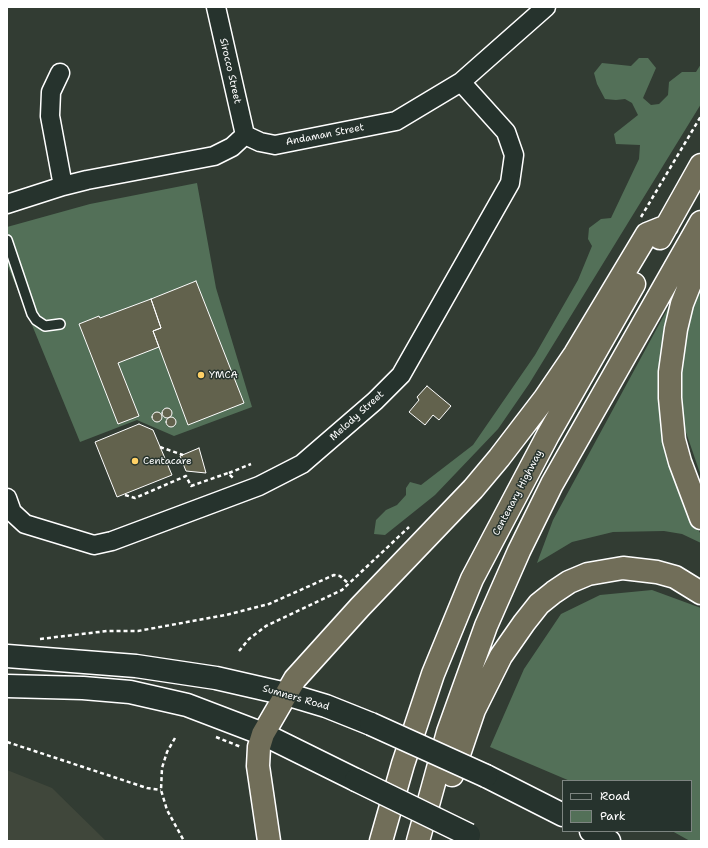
<!DOCTYPE html>
<html>
<head>
<meta charset="utf-8">
<style>
  body { margin:0 }
  #map { position:relative; width:708px; height:848px; overflow:hidden; background:#323c33; font-family:"Shantell Sans",sans-serif }
  canvas { display:block }
  .frame { position:absolute; inset:0; border:8px solid #fff; pointer-events:none }
  .legend { position:absolute; left:562px; top:780px; width:130px; height:52px; box-sizing:border-box; background:#26332d; border:1px solid #7d8581; margin:0; padding:5px 7px; list-style:none; font-size:12px; color:#fff }
  .legend li { display:flex; align-items:center; gap:8px; height:20px }
  .legend b { width:20px; border:1px solid #7d8581 }
</style>
</head>
<body>
<div id="map">
<canvas width="708" height="848"></canvas>
<div class="frame"></div>
<ul class="legend">
<li><b style="height:5px;background:#26332d"></b>Road</li>
<li><b style="height:11px;background:#537058"></b>Park</li>
</ul>
</div>
<script>
const ctx = document.querySelector('canvas').getContext('2d');
ctx.lineJoin = 'round';
function paint(path, color) { ctx.fillStyle = color; ctx.fill(path, 'evenodd'); }
const shape = rows => new Path2D(rows.map(r => 'M' + r).join(''));
function stroke(path, color, width, dash) { ctx.strokeStyle = color; ctx.lineWidth = width; ctx.lineCap = dash ? 'butt' : 'round'; ctx.setLineDash(dash || []); ctx.stroke(path); }
function label(font, color, halo, rows, align = 'center') {
  ctx.font = font + ' "Shantell Sans",sans-serif'; ctx.lineWidth = 3; ctx.setLineDash([]); ctx.textBaseline = 'middle'; ctx.strokeStyle = halo; ctx.fillStyle = color; for (const [text, x, y, turn = 0] of rows) {
    ctx.save(); ctx.translate(x, y); ctx.rotate((+turn || 0) * Math.PI / 180); ctx.textAlign = isNaN(turn) ? turn : align; if (halo) ctx.strokeText(text, 0, 0); ctx.fillText(text, 0, 0); ctx.restore();
  }
}
const built = shape([
  [7,770,52,788,106,841,7,841]
]);
const green = shape([
  [639,58,648,58,656,68,643,98,651,105,659,104,668,95,669,82,682,72,696,72,701,64,701,104,529,384,498,429,435,495,385,535,374,534,376,520,386,510,397,505,406,495,406,488,410,482,421,485,473,445,535,355,578,280,592,246,588,239,589,228,601,219,611,218,639,159,640,145,616,144,614,134,638,115,632,103,625,99,616,100,605,99,597,84,594,73,602,63,631,66],
  [197,183,216,288,252,407,174,436,137,420,80,442,7,264,7,227,90,204],
  [701,275,701,476,679,412,680,347],
  [675,295,660,374,667,456,681,494,701,535,701,543,682,534,664,531,613,532,572,542,537,563,553,520],
  [652,590,701,608,701,841,690,841,672,831,691,831,691,781,570,781,490,747,524,669,561,614,600,595]
]);
const building = shape([
  [196,281,244,403,188,425,153,331,161,328,151,299,196,281],
  [151,299,161,328,153,331,159,347,118,363,139,416,118,424,79,324,99,316,100,318,151,299],
  [427,386,451,406,439,420,433,415,425,425,409,412,419,400,417,397,427,386],
  '162 413a5 5 0 1 1 10 0a5 5 0 1 1-10 0Z',
  '152 417a5 5 0 1 1 10 0a5 5 0 1 1-10 0Z',
  '166 422a5 5 0 1 1 10 0a5 5 0 1 1-10 0Z',
  [139,424,153,430,172,475,117,497,95,442,139,424],
  [199,448,206,473,186,471,180,456,199,448]
]);
const path = shape([
  [641,217,701,116],
  [160,447,183,455],
  [229,473,251,464],
  [125,495,135,498,186,476,191,486,228,473,234,479],
  [40,639,107,631,138,631,226,615,269,604,334,575,340,576,349,584],
  [239,651,249,639,266,626,342,590,409,527],
  [216,737,241,747],
  [175,738,167,752,162,768,161,790,167,810,184,841],
  [7,742,147,788,161,790]
]);
const service = shape([
  [7,240,32,314,36,320,45,326,60,324]
]);
const minor = shape([
  [216,7,245,135],
  [60,73,51,92,50,116,63,186],
  [7,204,63,186,87,180,214,156,232,147,245,135,260,142,275,145,396,121,461,82,546,7],
  [7,498,12,512,25,524,94,545,112,541,259,486,302,464,375,401,401,375,510,183,514,155,506,132,461,82]
]);
const secondary = shape([
  [7,656,136,666,216,678,286,694,326,706,371,724],
  [7,686,83,688,130,692,187,705,263,734,356,780],
  [486,776,563,815],
  [591,831,609,841]
]);
const motorway = shape([
  [660,238,701,165],
  [701,256,682,304,676,329,670,372,670,398,674,440,680,462,701,518],
  [452,775,474,710,501,656,524,623,539,604,554,592,569,582,588,574,623,568,657,572,675,577,701,593],
  [269,841,258,766,259,747,263,734,295,679,360,607,473,489,499,458,545,398,575,354,647,234,667,226],
  [381,841,403,764,433,674,472,579,548,435,634,284],
  [418,841,448,732,486,626,519,551,552,484,701,222]
]);
const secondaryBridge = shape([
  [371,724,486,776],
  [356,780,469,835]
]);
const markers = [
  [201,375,4,"#ffd166"],
  [135,461,4,"#ffd166"]
];
const streetNames = [
  ["Sirocco Street",230,71,77],
  ["Andaman Street",325,135,-11],
  ["Melody Street",357,416,-42],
  ["Centenary Highway",518,493,-62],
  ["Sumners Road",296,698,16]
];
const poiNames = [
  ["YMCA",209,375],
  ["Centacare",143,461]
];
paint(built, '#40473b');
paint(green, '#537058');
paint(building, '#62624d');
stroke(building, '#fff', 1);
stroke(service, '#fff', 12);
stroke(minor, '#fff', 21);
stroke(secondary, '#fff', 25);
stroke(motorway, '#fff', 25);
stroke(path, '#fff', 2.5, [4, 3]);
stroke(service, '#26332d', 9);
stroke(minor, '#26332d', 18);
stroke(secondary, '#26332d', 22);
stroke(motorway, '#716e59', 22);
stroke(secondaryBridge, '#fff', 25, []);
stroke(secondaryBridge, '#26332d', 22);
for (const [x, y, r, color] of markers) { const dot = new Path2D(); dot.arc(x, y, r, 0, 2 * Math.PI); ctx.fillStyle = color; ctx.fill(dot); stroke(dot, '#26332d', 1.5); }
label('10px', '#fff', '#26332d', streetNames);
label('10px', '#fff', '#26332d', poiNames, 'left');
</script>
</body>
</html>
